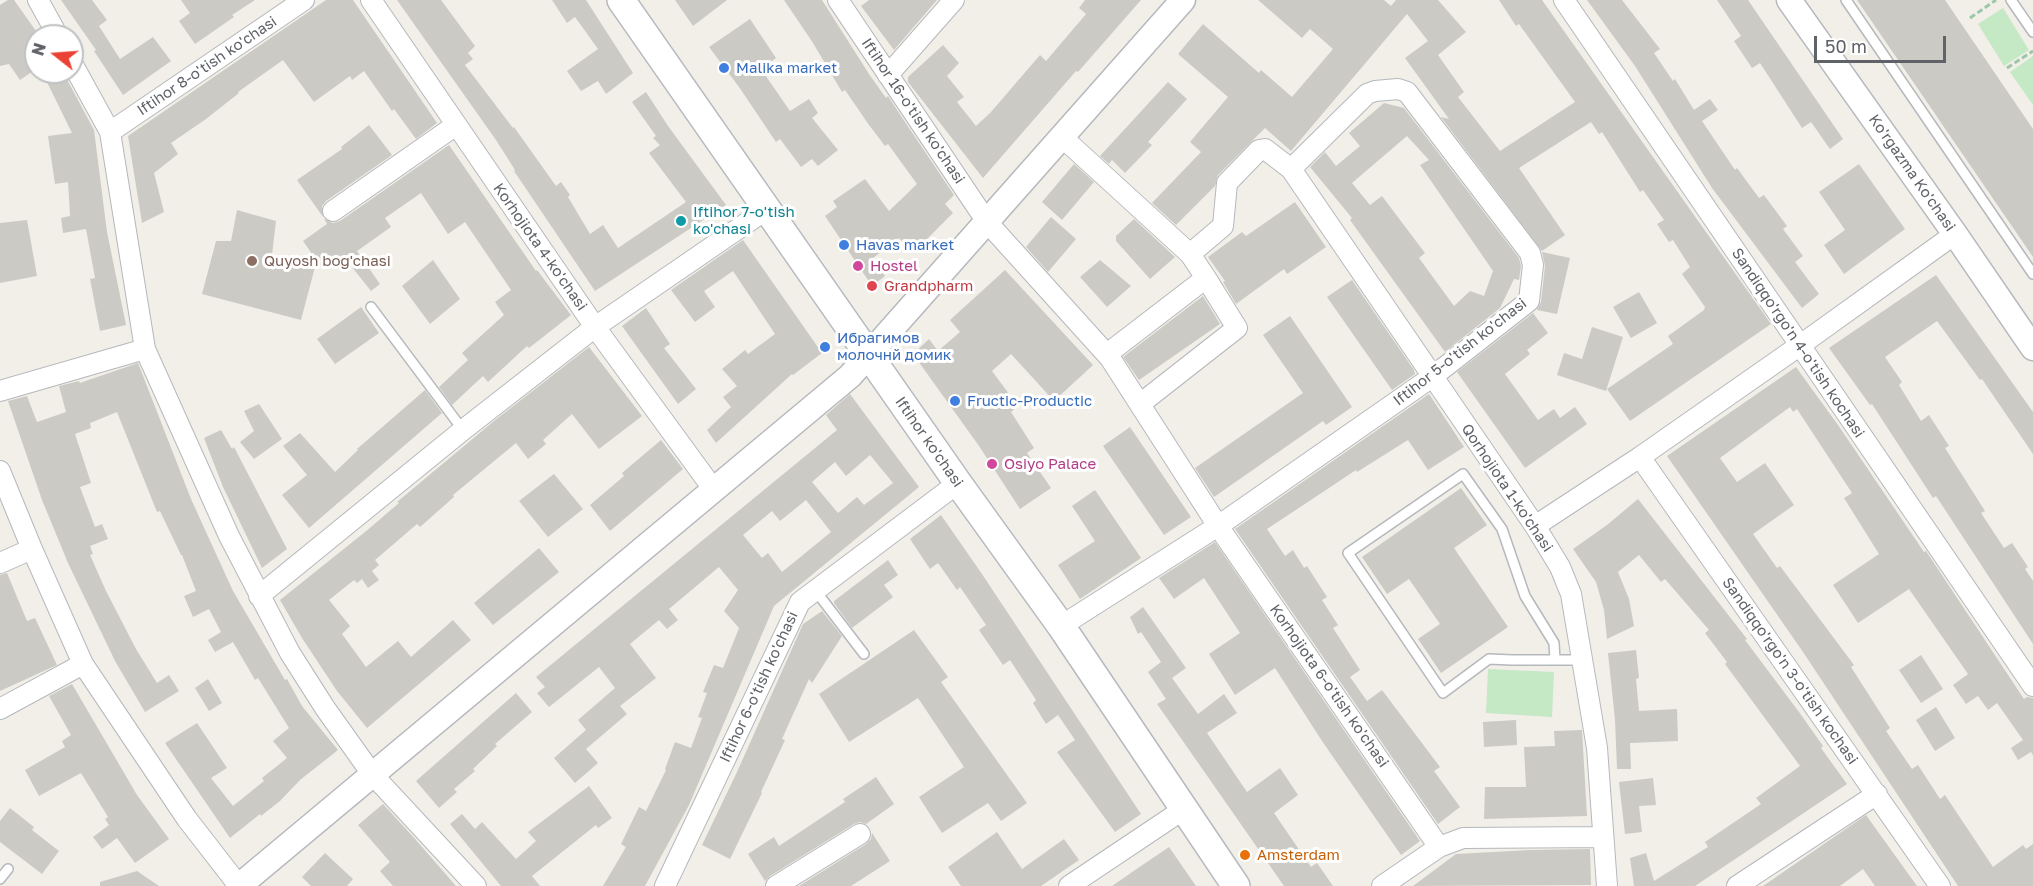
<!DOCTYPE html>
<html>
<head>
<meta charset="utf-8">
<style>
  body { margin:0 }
  #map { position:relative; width:2033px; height:886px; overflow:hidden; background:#f1efe8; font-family:"Golos Text",sans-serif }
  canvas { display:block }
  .north { position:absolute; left:24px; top:24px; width:60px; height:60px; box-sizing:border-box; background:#fff; border:2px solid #bfc1c3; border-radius:50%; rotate:287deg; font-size:16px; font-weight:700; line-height:24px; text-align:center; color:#5f6368 }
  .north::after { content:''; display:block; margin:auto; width:21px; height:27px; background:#ea4335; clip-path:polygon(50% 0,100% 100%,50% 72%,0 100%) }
  .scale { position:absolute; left:1814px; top:36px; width:132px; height:27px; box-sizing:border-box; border:3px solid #5f6368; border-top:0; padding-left:8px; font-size:18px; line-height:21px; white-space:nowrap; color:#5f6368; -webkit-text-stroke:4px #fff; paint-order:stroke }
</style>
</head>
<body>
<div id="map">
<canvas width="2033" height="886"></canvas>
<div class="north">N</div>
<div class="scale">50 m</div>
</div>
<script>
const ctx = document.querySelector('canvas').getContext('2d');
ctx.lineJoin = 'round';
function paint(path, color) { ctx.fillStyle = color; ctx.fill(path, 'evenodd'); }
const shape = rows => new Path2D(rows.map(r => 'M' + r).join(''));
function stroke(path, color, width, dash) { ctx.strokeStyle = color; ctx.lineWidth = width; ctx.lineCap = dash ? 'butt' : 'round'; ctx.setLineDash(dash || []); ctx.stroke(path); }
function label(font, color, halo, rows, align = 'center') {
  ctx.font = font + ' "Golos Text",sans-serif'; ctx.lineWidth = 6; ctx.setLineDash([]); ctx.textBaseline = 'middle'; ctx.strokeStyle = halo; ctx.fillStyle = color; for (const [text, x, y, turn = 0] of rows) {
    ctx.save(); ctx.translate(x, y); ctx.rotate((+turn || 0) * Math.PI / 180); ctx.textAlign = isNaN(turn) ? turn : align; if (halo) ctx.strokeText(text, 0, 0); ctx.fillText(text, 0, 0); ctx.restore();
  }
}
const green = shape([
  [2003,8,2029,50,2004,66,1978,24],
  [2033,56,2033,105,2010,72],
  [1488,669,1554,672,1552,717,1486,713]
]);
const building = shape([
  [8,0,14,0,36,31,36,69,20,80,9,64,0,66,0,5],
  [61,0,92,0,107,20,99,26,120,59,153,37,171,61,123,95,94,51,96,50],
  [181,0,255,0,232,15,234,17,195,44,179,21,190,13],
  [326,0,353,0,437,123,416,139,394,109,392,111,364,71,352,80,350,76,314,102,283,60,238,92,239,93,206,119,171,143,178,154,154,173,164,212,142,223,128,136],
  [397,0,441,0,475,46,468,53,473,59,465,65,513,128,514,127,556,186,561,182,570,195,568,197,590,234,603,225,618,248,686,202,649,153,660,145,653,138,656,136,632,102,646,92,668,126,726,205,595,291,514,171,515,170,496,140],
  [552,0,586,0,633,73,606,94,598,81,581,91,567,71,598,49,575,17,567,23],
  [675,0,727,0,693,26],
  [784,0,822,0,869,74,886,98,888,96,897,110,954,195,945,204,953,213,913,253,899,238,873,258,885,276,872,286,825,216,837,207,833,201,865,179,889,211,917,184,888,144,885,146,869,125,845,90,842,92,813,43],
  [869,0,937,0,894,50,861,6],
  [1085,0,1141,0,1078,72,1076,71,983,178,908,82,908,77,943,45,959,63,947,76,964,97,957,102,976,126,991,112,1040,55,1046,61,1086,14,1079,8],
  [1258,0,1384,0,1391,6,1396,0,1438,0,1466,32,1438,55,1464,92,1458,97,1500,151,1575,102,1519,24,1516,26,1499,0,1542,0,1771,324,1630,421,1607,389,1673,344,1668,336,1704,310,1705,307,1682,274,1690,267,1673,240,1669,242,1657,224,1664,220,1643,190,1640,192,1602,132,1599,134,1591,122,1519,168,1565,235,1542,251,1441,117,1449,119,1405,58,1428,41,1407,14,1291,151,1265,128,1218,175,1215,186,1176,225,1152,203,1201,152,1190,142,1228,97,1178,54,1203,24,1259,73,1261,70,1292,97,1333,49,1310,29,1302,38],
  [1587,0,1622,0,1660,49,1654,53,1673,81,1675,79,1694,110,1710,99,1718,110,1702,121,1735,170,1737,168,1759,198,1764,195,1787,226,1783,229,1803,256,1795,262,1819,294,1802,308,1712,188,1635,66],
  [1717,0,1748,0,1843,139,1830,149,1811,122,1802,128,1760,63,1752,68,1734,41,1741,36],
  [1857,0,1945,0,2033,129,2033,257],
  [750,19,776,58,761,69,790,111,809,99,818,113,812,118,838,150,818,166,812,159,801,167,780,139,776,142,739,87,709,47],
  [42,72,63,72,94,130,107,232,126,325,100,331,90,279,95,278,86,229,63,233,61,218,70,216,68,182,55,184,48,136,72,133],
  [1168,82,1187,99,1148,142,1152,145,1125,173,1112,160,1109,164,1100,156],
  [1384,103,1404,108,1519,258,1521,266,1519,280,1514,279,1500,308,1445,352,1350,220,1352,218,1310,167,1325,152,1336,166,1360,146,1349,133],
  [1407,136,1429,160,1420,165,1493,271,1484,296,1470,291,1454,306,1419,258,1425,253,1382,196,1370,205,1352,183],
  [369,125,392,155,326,201,322,206,323,217,297,180,342,149,341,147],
  [449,145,536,271,537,270,571,315,529,348,527,346,488,382,483,376,452,405,439,387,468,360,462,353,504,315,495,302,511,290,465,222,448,234,421,193,385,218,391,227,357,251,380,284,371,291,351,266,343,271,333,259,321,267,303,241,327,224,324,219,333,223,340,221],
  [1074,164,1094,182,1062,220,1042,202],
  [1859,164,1905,229,1844,274,1824,245,1845,230,1819,192],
  [1295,202,1326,247,1287,274,1284,269,1236,304,1223,282,1225,281,1208,257,1242,232,1246,236],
  [237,210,276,221,271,263,280,257,315,267,301,320,202,294,216,241,231,241],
  [1051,217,1076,239,1048,272,1026,247],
  [1134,219,1175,257,1150,279,1116,241,1116,236],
  [27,220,37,276,0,283,0,223],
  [743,240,822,353,793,375,792,374,716,443,707,430,731,407,723,397,737,386,722,369,745,350,748,354,775,334,733,271,704,291,715,307,695,322,671,290],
  [1542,252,1570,258,1557,314,1537,310,1541,302,1545,266],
  [433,260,460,299,430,324,402,286],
  [1100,260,1131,286,1107,307,1080,277],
  [1005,270,1093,365,1054,401,1011,354,992,371,1018,406,1011,412,1034,448,1027,453,1051,488,1020,509,979,446,913,354,929,339,938,351,960,332,950,320],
  [1936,275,2033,412,2033,454,1982,379,1980,380,1937,321,1885,357,1902,382,1899,385,1921,421,1929,415,1949,446,1945,448,1985,511,1981,513,2004,548,2012,543,2028,567,2025,569,2033,581,2033,644,1936,496,1933,498,1872,404,1870,405,1829,348],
  [1352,280,1414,370,1415,374,1392,390,1327,297],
  [1639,292,1657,323,1631,338,1613,307],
  [1203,296,1220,324,1139,380,1123,357],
  [361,307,379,333,335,364,317,339],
  [646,308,670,344,664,348,696,389,678,404,622,326],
  [1533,313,1548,333,1527,350,1530,354,1505,374,1538,420,1554,409,1560,418,1575,407,1587,424,1525,468,1457,372],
  [1290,316,1352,407,1326,425,1323,421,1214,497,1195,468,1303,393,1263,335],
  [1592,327,1623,337,1606,391,1557,375,1564,353,1582,359],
  [589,347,642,416,599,449,572,414,543,440,546,444,528,459,516,443,453,495,454,497,420,527,417,524,375,560,379,565,372,571,379,580,368,588,362,579,357,583,354,580,329,600,350,626,342,634,366,667,398,641,411,657,453,620,471,640,367,728,337,691,302,638,280,600,365,532,399,503,397,502,494,421],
  [138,363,191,499,233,591,285,680,287,679,302,706,338,750,300,780,280,801,261,816,260,814,230,838,165,743,197,723,227,768,211,778,233,806,264,781,262,778,287,758,273,741,289,728,258,678,255,680,233,642,215,652,208,640,221,632,209,609,193,617,184,596,196,591,182,555,181,555,160,511,157,512,117,412,90,423,91,428,75,434,91,483,80,487,95,527,102,524,108,539,90,546,93,554,90,555,106,591,136,649,157,683,169,675,179,691,145,712,115,661,68,563,42,500,8,401,27,396,37,422,66,412,59,386,79,381,80,383],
  [1796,367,1838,425,1924,552,1926,551,2024,699,2027,697,2033,698,2033,755,2031,752,2018,760,2011,748,2023,740,1997,703,1988,710,1978,696,1966,704,1953,685,1968,674,1909,589,1858,623,1833,585,1879,554,1844,498,1852,493,1797,409,1793,412,1790,407,1720,458,1737,482,1765,463,1794,505,1753,534,1777,568,1780,566,1854,665,1851,667,1890,728,1886,731,1912,769,1918,765,1940,799,1945,795,1993,867,2023,845,2026,849,2033,844,2033,886,1958,886,1803,652,1667,456],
  [425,390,442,413,309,528,282,495,307,475,283,446,300,433,335,472,358,450,357,449],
  [850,394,919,487,774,606,689,805,645,886,603,886,626,847,621,844,639,807,646,811,666,770,665,769,675,742,691,748,702,718,698,717,707,693,703,692,714,665,723,668,739,628,724,611,738,590,719,567,669,609,678,620,667,629,659,620,630,644,656,678,620,706,627,714,586,749,598,763,575,783,554,758,586,730,578,720,615,688,599,667,549,707,537,693,545,687,536,677,837,430,826,415],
  [870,455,893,483,864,505,857,497,838,513,812,482,835,462,846,476],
  [806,500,831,532,782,572,768,553,762,558,743,535,772,511,780,521],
  [1429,394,1464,447,1428,470,1408,440,1357,472,1356,470,1329,488,1267,529,1285,556,1293,550,1304,568,1307,566,1327,597,1322,600,1338,625,1333,628,1360,670,1350,677,1367,701,1382,690,1440,767,1434,771,1460,807,1438,824,1235,529],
  [259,404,282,439,254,459,240,442,254,431,244,411],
  [1130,427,1191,517,1164,535,1103,446],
  [221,430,232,449,234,447,287,549,262,568,223,487,204,438],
  [661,440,683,469,610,531,590,505,624,476,622,473],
  [554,474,583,509,548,537,519,501],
  [1461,488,1487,525,1454,548,1508,627,1441,673,1418,639,1440,624,1409,579,1387,594,1362,557],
  [1095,490,1141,558,1080,599,1058,565,1095,541,1072,506],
  [1638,499,1747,639,1745,640,1799,712,1823,746,1821,748,1847,784,1695,886,1634,886,1630,858,1646,853,1654,881,1708,847,1705,842,1761,804,1756,798,1800,766,1725,664,1727,662,1705,633,1709,630,1665,579,1661,582,1639,555,1618,572,1629,599,1634,626,1607,639,1604,610,1596,582,1573,549,1607,525],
  [941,515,982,574,1141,814,1115,832,1057,752,1075,740,1058,715,1046,724,1033,703,1036,700,1010,660,1003,665,979,630,986,625,960,587,957,590,938,563,930,569,910,539],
  [1215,542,1420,841,1401,855,1322,741,1275,668,1235,695,1209,654,1240,633,1204,578,1174,599,1159,578],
  [539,548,559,572,493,625,474,603],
  [888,560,898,575,884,585,893,597,852,628,834,603,834,601],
  [7,573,27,621,35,618,57,665,0,691,0,575],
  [1143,607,1186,668,1172,678,1198,714,1224,694,1237,713,1207,733,1247,792,1280,768,1298,795,1274,813,1311,867,1317,863,1333,886,1284,886,1157,704,1166,699,1148,672,1161,662,1141,632,1138,634,1130,617],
  [822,611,842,636,812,683,809,679,782,739,785,740,761,792,762,793,730,859,702,845,737,772,803,624],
  [914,630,948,677,941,682,1027,803,1001,821,988,803,942,833,919,797,964,767,918,698,849,742,819,694],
  [1636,650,1639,678,1636,679,1639,711,1677,709,1678,741,1630,743,1631,769,1617,769,1615,720,1608,653],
  [1921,655,1943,689,1921,703,1899,670],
  [208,679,222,703,209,711,195,688],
  [72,684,137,795,169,839,135,863,117,838,102,849,93,837,109,825,105,819,108,817,81,773,39,796,25,770,65,747,62,741,71,735,49,696],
  [516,693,532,712,495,744,497,746,473,769,475,771,454,789,457,792,439,808,416,781],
  [1936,707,1955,738,1935,751,1916,720],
  [1516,720,1517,745,1484,747,1483,722],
  [1582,730,1587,816,1484,819,1485,787,1526,787,1524,747,1555,746,1554,731],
  [876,777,894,804,866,824,860,822,854,824,770,876,765,881,748,854,774,837,779,846,845,802,843,799],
  [1653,778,1656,805,1639,806,1642,832,1625,834,1619,782],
  [589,786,612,818,598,828,596,825,532,876,540,886,501,886,450,824,462,814,475,829,482,822,516,859,536,841,528,832],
  [383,804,416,840,456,886,393,886,380,871,390,862,358,825],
  [10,808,34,827,32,830,59,851,42,874,0,842,0,821],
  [1866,815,1917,886,1875,886,1863,869,1840,886,1763,886],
  [997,832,1022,869,1064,839,1079,860,1041,886,961,886,948,867],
  [872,833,890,861,851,886,799,886,866,844,871,839],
  [1169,847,1196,886,1112,886,1138,868],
  [1590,849,1591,885,1413,886,1456,854,1530,850],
  [325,853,353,879,347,886,311,886,302,877],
  [137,871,159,886,100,886,100,882]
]);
const path = shape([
  [1970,18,1996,0],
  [2007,68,2033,51]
]);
const service = shape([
  [1846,0,2033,274],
  [2011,0,2033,32],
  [371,307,463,430],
  [815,590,864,654],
  [1555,660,1554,643,1525,596,1502,529,1463,474,1348,553,1443,693,1489,659,1512,660,1583,660],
  [0,879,8,869]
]);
const minor = shape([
  [38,0,58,36],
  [371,0,595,327,714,490],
  [838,0,987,222,1110,358,1218,526,1439,847],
  [1564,0,2033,686],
  [72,63,110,132,145,349,229,536,290,653,325,708,372,774,476,886],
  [888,75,954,0],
  [110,132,304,0],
  [1062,137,1190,254],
  [333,211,456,125],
  [1206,278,1190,254,1223,226,1227,183,1259,150,1265,149,1291,169,1535,526,1560,567,1571,594,1597,748,1607,886],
  [1107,354,1206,278,1237,328,1140,404],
  [0,391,145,349],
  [1640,457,1940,886],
  [0,471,32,549,83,664,187,819,239,886],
  [1535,526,1640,457,1799,346,1955,234],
  [0,563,32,549],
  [259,596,463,430,595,327,767,209],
  [1061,626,1218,526,1432,377,1529,301,1533,265,1530,253,1407,92,1398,89,1375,91,1367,94,1291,169],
  [0,709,83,664],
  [665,886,800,602,958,483],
  [776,886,860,834],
  [1069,886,1184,809],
  [1382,886,1439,847,1463,838,1602,837],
  [1737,886,1877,794]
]);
const tertiary = shape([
  [1789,0,1955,234,2033,348],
  [239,886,850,376,1183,0]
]);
const secondary = shape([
  [621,0,958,483,1061,626,1236,886]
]);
const markers = [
  [724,68,6,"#3f7fe0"],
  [681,221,6,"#0f9aa8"],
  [844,245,6,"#3f7fe0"],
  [252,261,6,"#8d6e63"],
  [858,266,6,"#d1479c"],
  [872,286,6,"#e0444e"],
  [825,347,6,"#3f7fe0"],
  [955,401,6,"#3f7fe0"],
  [992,464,6,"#d1479c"],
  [1245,855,6,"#e8710a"]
];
const streetNames = [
  ["Iftihor 8-o'tish ko'chasi",207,66,-34],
  ["Iftihor 16-o'tish ko'chasi",913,111,56],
  ["Ko'rgazma Ko'chasi",1912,173,55],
  ["Korhojiota 4-ko'chasi",540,247,55],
  ["Sandiqqo'rgo'n 4-o'tish kochasi",1798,343,56],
  ["Iftihor 5-o'tish ko'chasi",1460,352,-38],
  ["Iftihor ko'chasi",929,442,55],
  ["Qorhojiota 1-ko'chasi",1507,488,56],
  ["Sandiqqo'rgo'n 3-o'tish kochasi",1790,671,55],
  ["Korhojiota 6-o'tish ko'chasi",1329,686,55],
  ["Iftihor 6-o'tish ko'chasi",759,687,-65]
];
const shopNames = [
  ["Malika market",736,68],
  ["Havas market",856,245],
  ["Ибрагимов",837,338],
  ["молочнй домик",837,355],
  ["Fructic-Productic",967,401]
];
const cultureNames = [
  ["Iftihor 7-o'tish",693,212],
  ["ko'chasi",693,229]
];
const educationNames = [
  ["Quyosh bog'chasi",264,261]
];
const hotelNames = [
  ["Hostel",870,266],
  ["Osiyo Palace",1004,464]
];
const healthNames = [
  ["Grandpharm",884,286]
];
const foodNames = [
  ["Amsterdam",1257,855]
];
paint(green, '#c5e8c5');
paint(building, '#cccac5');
stroke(service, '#b5b8bc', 12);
stroke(minor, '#b5b8bc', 22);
stroke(tertiary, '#b5b8bc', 27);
stroke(secondary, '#b6babf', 30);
stroke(path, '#9cc7a9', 3, [6, 3]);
stroke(service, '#fff', 9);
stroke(minor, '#fff', 20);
stroke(tertiary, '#fff', 24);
stroke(secondary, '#fff', 27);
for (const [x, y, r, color] of markers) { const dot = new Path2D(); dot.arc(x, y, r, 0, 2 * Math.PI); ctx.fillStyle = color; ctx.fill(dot); stroke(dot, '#fff', 2); }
label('15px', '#5f6368', '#fff', streetNames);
label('15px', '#366cbe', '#fff', shopNames, 'left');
label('15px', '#0d838f', '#fff', cultureNames, 'left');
label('15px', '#785e54', '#fff', educationNames, 'left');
label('15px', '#b23c85', '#fff', hotelNames, 'left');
label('15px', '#be3a42', '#fff', healthNames, 'left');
label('15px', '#c56008', '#fff', foodNames, 'left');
</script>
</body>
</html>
